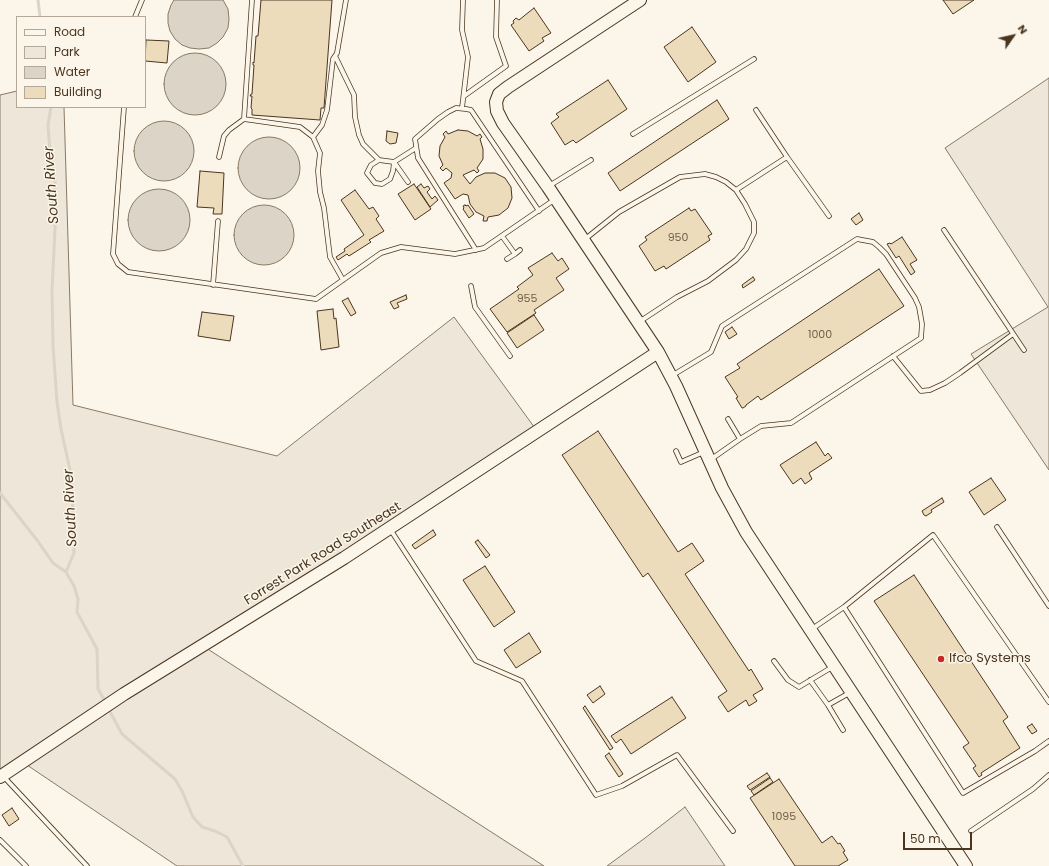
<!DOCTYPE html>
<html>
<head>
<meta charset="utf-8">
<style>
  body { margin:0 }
  #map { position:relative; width:1049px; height:866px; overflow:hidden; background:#fbf6e9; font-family:Poppins,sans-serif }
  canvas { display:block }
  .legend { position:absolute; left:16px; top:16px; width:130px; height:92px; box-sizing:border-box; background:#fbf6e9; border:1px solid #b4a999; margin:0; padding:5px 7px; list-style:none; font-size:12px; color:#4a3520 }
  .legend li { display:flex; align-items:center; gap:8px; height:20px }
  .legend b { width:20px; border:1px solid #b4a999 }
  .north { position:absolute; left:993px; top:16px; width:40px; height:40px; -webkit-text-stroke:3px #fbf6e9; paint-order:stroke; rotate:56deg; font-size:11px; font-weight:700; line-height:16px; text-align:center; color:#4a3520 }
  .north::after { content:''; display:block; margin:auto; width:14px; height:18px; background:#4a3520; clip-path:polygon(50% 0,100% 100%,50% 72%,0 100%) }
  .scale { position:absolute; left:903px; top:832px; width:69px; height:18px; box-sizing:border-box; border:2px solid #4a3520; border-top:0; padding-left:5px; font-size:12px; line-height:14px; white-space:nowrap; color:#4a3520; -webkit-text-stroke:3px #fbf6e9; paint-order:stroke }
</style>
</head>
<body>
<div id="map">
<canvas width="1049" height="866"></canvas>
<ul class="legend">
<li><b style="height:5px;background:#fbf6e9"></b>Road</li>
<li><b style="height:11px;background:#ede6d9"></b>Park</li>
<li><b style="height:11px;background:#dcd4c6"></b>Water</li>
<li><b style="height:11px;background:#ecdcbc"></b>Building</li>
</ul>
<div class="north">N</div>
<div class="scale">50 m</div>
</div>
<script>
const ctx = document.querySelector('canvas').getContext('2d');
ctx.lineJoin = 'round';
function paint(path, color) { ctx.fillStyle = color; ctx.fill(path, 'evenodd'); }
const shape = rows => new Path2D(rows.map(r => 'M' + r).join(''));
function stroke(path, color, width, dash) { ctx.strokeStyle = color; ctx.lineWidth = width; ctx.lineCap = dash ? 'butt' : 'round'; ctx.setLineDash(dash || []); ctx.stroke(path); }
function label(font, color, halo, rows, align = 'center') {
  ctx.font = font + ' Poppins,sans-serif'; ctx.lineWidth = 3; ctx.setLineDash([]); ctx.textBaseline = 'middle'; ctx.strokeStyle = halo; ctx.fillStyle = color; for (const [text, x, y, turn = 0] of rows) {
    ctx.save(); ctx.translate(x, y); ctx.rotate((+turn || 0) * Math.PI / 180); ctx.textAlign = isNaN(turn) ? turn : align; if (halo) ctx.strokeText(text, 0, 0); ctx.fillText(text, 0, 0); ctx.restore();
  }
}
const green = shape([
  [1049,78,1049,470,971,354,1048,307,945,148,1049,78],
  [17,91,17,107,64,107,73,405,277,456,454,317,540,435,203,646,544,866,177,866,24,763,0,779,0,95,17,91],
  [685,807,725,866,607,866,645,838,685,807]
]);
const water = shape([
  [174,0,223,0,228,9,229,19,228,28,223,37,217,43,209,48,199,49,190,48,182,45,175,39,170,31,168,23,168,14,171,5,174,0],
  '164 84a31 31 0 1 1 62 0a31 31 0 1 1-62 0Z',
  '134 151a30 30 0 1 1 60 0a30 30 0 1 1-60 0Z',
  '238 168a31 31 0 1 1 62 0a31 31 0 1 1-62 0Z',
  '128 220a31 31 0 1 1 62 0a31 31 0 1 1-62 0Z',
  '234 235a30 30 0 1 1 60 0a30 30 0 1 1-60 0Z'
]);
const stream = shape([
  [38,0,40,17],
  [51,107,48,125,50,153,55,180,56,208,52,291,53,346,57,402,61,429,70,470,74,525,74,553,66,572],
  [0,493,37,540,53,563,66,572,74,586,78,599,77,612,97,649,98,689,106,703],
  [108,708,122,734,175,779,182,791,193,817,202,827,215,831,227,837,243,866]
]);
const building = shape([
  [261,0,332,0,324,108,321,108,320,120,252,115,252,109,251,108,252,96,250,96,251,94,252,94,254,65,253,65,253,62,254,63,256,36,258,36,261,0],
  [943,0,974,0,953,14,943,0],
  [534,8,551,33,542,38,544,41,529,51,511,25,514,23,513,21,516,18,519,20,534,8],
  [692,27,716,62,688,82,664,47,692,27],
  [146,40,169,41,167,63,145,61,146,40],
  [608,80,627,109,576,143,573,140,565,145,551,123,559,117,556,114,608,80],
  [717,100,729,119,620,191,608,173,717,100],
  [458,130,468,131,477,136,480,134,482,137,480,139,483,149,483,159,477,168,479,171,477,173,474,170,463,175,470,184,476,177,485,173,495,173,505,178,511,187,512,198,508,208,499,215,488,217,487,221,483,221,484,216,476,212,470,204,468,195,463,194,455,199,444,183,451,178,452,173,446,168,443,171,440,168,443,165,439,156,440,146,445,137,443,134,446,131,448,134,458,130],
  [387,131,398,133,396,143,390,144,386,141,387,131],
  [200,171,224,173,222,214,213,214,214,208,197,207,200,171],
  [414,184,431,209,415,220,398,194,414,184],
  [421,184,424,188,428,186,430,189,427,192,432,199,435,196,438,200,430,207,417,187,421,184],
  [355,190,369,209,373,207,379,216,376,219,384,231,369,240,371,242,349,256,347,254,338,260,336,257,345,251,344,249,364,235,341,200,355,190],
  [465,205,466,206,468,205,474,214,469,218,463,209,464,208,463,206,465,205],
  [689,208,691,211,695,209,712,234,708,236,710,240,666,269,664,266,655,271,639,246,647,240,645,237,689,208],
  [859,213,863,220,856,225,851,219,859,213],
  [902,237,917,260,910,264,915,272,911,275,899,256,896,258,887,244,890,243,891,244,902,237],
  [552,253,558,261,562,258,569,269,556,278,564,290,534,310,536,313,507,332,490,309,519,289,517,287,533,275,528,268,552,253],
  [879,269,904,306,761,400,758,396,746,405,746,406,743,408,742,408,736,398,738,397,725,377,740,368,737,364,879,269],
  [753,277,755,280,743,288,742,285,753,277],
  [406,295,407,299,397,303,399,307,394,309,390,302,406,295],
  [348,298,356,313,351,316,342,301,348,298],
  [333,309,334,319,336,318,339,347,321,350,317,311,333,309],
  [202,312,234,316,230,341,198,336,202,312],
  [534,315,544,330,517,348,507,333,534,315],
  [732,327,737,334,729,339,725,332,732,327],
  [598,431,678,552,692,543,704,561,685,574,749,671,751,669,763,689,753,695,757,701,749,706,746,700,728,712,718,697,727,691,648,573,643,577,562,455,598,431],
  [816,442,825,456,828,453,832,458,809,473,812,479,805,484,801,478,793,484,780,465,816,442],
  [991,478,1006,500,984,515,969,492,991,478],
  [942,498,944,502,931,510,932,512,926,516,924,515,922,511,942,498],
  [433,530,436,535,415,549,412,545,433,530],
  [478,540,490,555,486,558,475,542,478,540],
  [485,566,515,612,494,627,463,580,485,566],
  [914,575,1008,717,1003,721,1020,748,981,773,982,775,979,777,973,768,976,766,963,747,969,743,874,601,914,575],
  [529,633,541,652,516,668,504,650,529,633],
  [600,686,605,694,593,703,587,695,600,686],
  [672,697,686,718,631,754,621,739,616,743,611,736,672,697],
  [585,706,613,748,610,750,583,708,585,706],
  [1032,724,1037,731,1032,734,1027,727,1032,724],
  [609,753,623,774,619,777,605,756,609,753],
  [767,773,770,777,750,790,747,786,767,773],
  [770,778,773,782,754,795,751,791,770,778],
  [779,779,822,843,832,836,838,844,840,843,845,851,843,852,848,860,838,866,795,866,750,798,779,779],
  [12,808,19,819,9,826,2,815,12,808]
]);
const lane = shape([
  [135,17,142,0],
  [335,56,354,95,355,117,359,135,363,144,379,160],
  [464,96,506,66,496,37,497,0],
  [124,107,113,254,118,264,128,272,316,299,381,253,401,247,455,254,484,248,554,200],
  [462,108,468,57,462,30,463,0],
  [756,110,787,157],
  [244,119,252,0],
  [633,134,754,59],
  [313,137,322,125,327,110,333,59,337,53,346,0],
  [219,157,224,136,229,130,244,119,300,127,313,137,320,153,318,171,320,192,324,208,330,257,343,280],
  [379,160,394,162,393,171,390,179,382,184,375,183,367,173,371,165,379,160],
  [408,182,394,162,416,148],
  [549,186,591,160],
  [736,190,787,157,829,216],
  [944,230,1024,350],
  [502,236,515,254,520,250],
  [584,240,619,212,680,177,705,174,716,177,726,182,736,190,745,204,754,222,754,233,746,249,736,260,708,281,677,297,639,322],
  [476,250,418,158,415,139,438,119,448,112,456,108,466,109,471,110,539,211],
  [507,259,515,254],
  [213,285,218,221],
  [471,286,475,307,510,356],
  [893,356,921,391,930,390,945,383,960,373,1013,334],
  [673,375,711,352,722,326,857,239,873,242,879,247,886,254,915,298,919,307,922,324,921,338,791,423,761,426,740,439],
  [676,451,681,462,704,452],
  [710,460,740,439,728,419],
  [997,527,1049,606],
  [390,529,476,661,522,681,596,795,622,786,677,755,733,831],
  [844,607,963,793,1035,751,1049,741],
  [812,629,844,607,933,535,1049,702],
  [774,661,788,680,799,687,834,666],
  [810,680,828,705],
  [843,730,828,705,851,692],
  [4,777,87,866],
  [971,831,1033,789,1049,775],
  [0,840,26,866]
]);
const secondary = shape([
  [640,0,508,87,499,94,496,102,497,111,503,123,548,187,658,352,676,386,722,488,746,532,966,866],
  [0,777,124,694,344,558,658,352]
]);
const markers = [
  [941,659,4,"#c62828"]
];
const numberNames = [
  ["950",678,238],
  ["955",527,299],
  ["1000",820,335],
  ["1095",784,817]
];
const streetNames = [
  ["Forrest Park Road Southeast",323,554,-32]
];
const poiNames = [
  ["Ifco Systems",949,659]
];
const waterNames = [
  ["South River",52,185,-94],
  ["South River",71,508,-93]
];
paint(green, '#ede6d9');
stroke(green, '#887966', 1);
paint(water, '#dcd4c6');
stroke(water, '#887966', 1);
stroke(stream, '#dcd4c6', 3);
paint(building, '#ecdcbc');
stroke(building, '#4a3520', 1);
stroke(lane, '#4a3520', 5.5);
stroke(secondary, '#4a3520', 14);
stroke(lane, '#fbf6e9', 4);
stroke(secondary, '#fbf6e9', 12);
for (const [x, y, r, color] of markers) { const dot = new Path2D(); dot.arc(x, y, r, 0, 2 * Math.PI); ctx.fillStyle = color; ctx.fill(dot); stroke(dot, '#fbf6e9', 1.5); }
label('11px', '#725f47', null, numberNames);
label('13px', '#4a3520', '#fbf6e9', streetNames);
label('13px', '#4a3520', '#fbf6e9', poiNames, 'left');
label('italic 14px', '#4a3520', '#fbf6e9', waterNames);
</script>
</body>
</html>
